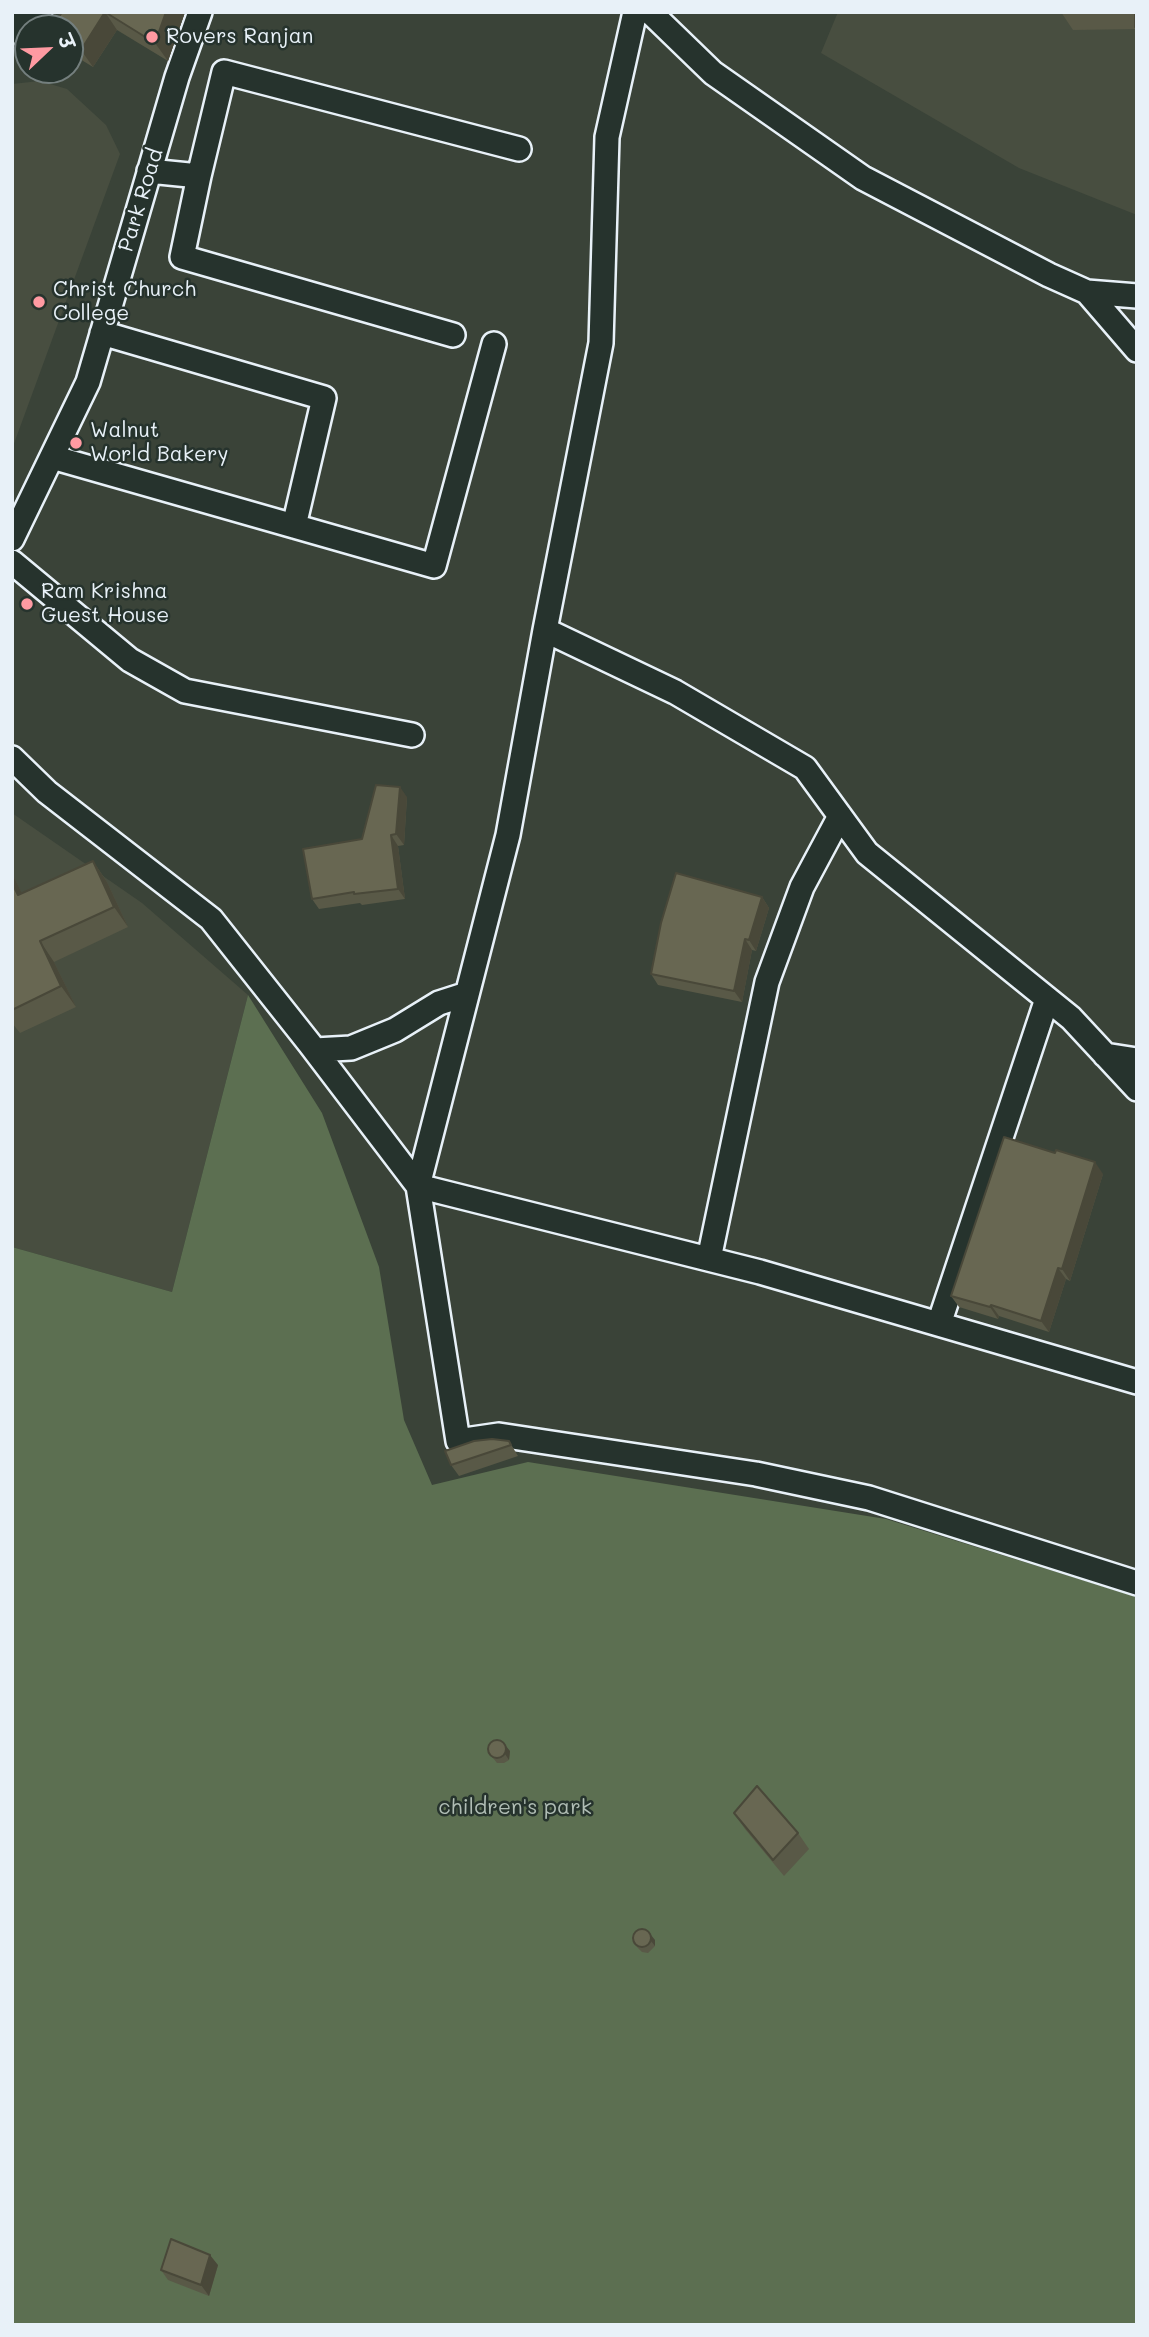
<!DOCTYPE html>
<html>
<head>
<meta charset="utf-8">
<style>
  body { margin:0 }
  #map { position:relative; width:1149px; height:2337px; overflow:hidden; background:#3a4338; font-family:Mali,"Playpen Sans Deva",sans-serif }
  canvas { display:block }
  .frame { position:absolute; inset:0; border:14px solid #e8f1f8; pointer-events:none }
  .north { position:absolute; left:14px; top:14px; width:70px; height:70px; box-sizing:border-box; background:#26332d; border:2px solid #747f7e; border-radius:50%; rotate:67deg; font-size:19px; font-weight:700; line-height:28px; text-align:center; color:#e8f1f8 }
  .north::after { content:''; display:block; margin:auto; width:24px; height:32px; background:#ff9aa2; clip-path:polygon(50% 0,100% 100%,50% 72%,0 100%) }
</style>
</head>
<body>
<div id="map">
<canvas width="1149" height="2337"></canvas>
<div class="frame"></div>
<div class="north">उ</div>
</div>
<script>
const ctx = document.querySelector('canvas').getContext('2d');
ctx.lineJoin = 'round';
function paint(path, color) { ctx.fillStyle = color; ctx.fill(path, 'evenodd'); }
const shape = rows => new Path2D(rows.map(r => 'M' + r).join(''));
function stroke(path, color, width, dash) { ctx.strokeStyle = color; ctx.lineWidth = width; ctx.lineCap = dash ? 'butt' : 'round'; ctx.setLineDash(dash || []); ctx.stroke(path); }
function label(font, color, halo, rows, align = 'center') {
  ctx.font = font + ' Mali,sans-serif'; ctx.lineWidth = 5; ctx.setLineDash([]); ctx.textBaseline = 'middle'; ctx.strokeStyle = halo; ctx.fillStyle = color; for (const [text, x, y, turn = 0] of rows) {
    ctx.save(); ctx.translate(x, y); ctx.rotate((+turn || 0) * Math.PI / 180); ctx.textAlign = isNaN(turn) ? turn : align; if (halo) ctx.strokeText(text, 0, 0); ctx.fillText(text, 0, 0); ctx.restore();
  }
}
const built = shape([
  [838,12,1137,12,1137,215,1019,168,821,53],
  [40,81,67,89,106,125,120,154,12,449,12,84],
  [12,813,142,903,248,995,172,1292,12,1247]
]);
const green = shape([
  [248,995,322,1113,379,1267,404,1420,432,1485,528,1462,886,1519,1137,1597,1137,2325,12,2325,12,1247,172,1292]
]);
const minor = shape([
  [635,12,607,137,601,343,545,630,508,835,418,1186,760,1272,1137,1382],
  [650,12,713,73,863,178,1049,275,1087,292,1137,350],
  [149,171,199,176,224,72,519,149],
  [199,176,182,257,453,335],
  [1087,292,1137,296],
  [102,333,324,398,294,526],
  [52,457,434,566,494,344],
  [12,539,88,382,177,77,200,12],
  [12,562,130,660,185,691,412,735],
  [545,630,675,692,805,768,867,853,1071,1018,1137,1089],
  [12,758,47,792,211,919,310,1044,418,1186,458,1441,499,1435,756,1474,869,1498,1137,1583],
  [315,1050,351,1048,395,1030,439,1003,467,994],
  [1105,1055,1137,1060],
  [709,1259,767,982,802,887,840,816],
  [939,1324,1047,999]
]);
const major = shape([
  [12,29,37,12]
]);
const wall = shape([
  [62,12,185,12,168,61,117,30,93,67,70,53,70,28],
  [1061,12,1137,12,1137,29,1073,30],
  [407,797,404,845,398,846,405,899,362,905,360,903,319,909,312,899,362,839],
  [93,861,107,882,128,927,54,962,76,1007,20,1033,12,1023,12,873,22,894],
  [762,897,769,908,756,951,752,950,742,1002,658,985,651,974],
  [1103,1174,1070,1281,1066,1279,1049,1332,999,1316,998,1319,959,1307,951,1296],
  [509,1441,518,1456,459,1476,451,1465],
  [510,1751,509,1760,504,1763,497,1763,489,1753],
  [734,1813,798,1833,809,1849,784,1876,745,1829],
  [655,1940,655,1946,648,1953,642,1952,633,1943],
  [218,2265,209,2296,168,2280,161,2270]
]);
const shadedWall = shape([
  [105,12,117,30,93,67,81,50],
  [166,12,185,12,168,61,155,43],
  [400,787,407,797,404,845,396,834],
  [391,835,398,846,405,899,398,889],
  [93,861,107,882,128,927,114,907],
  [12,873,33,916,18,895,12,883],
  [762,897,769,908,756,951,749,940],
  [745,939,752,950,742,1002,734,991],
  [40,941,54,962,76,1007,61,986],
  [1095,1162,1103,1174,1070,1281,1062,1269],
  [1058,1268,1066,1279,1049,1332,1041,1321],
  [991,1305,999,1316,998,1319,990,1307],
  [506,1746,510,1751,509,1760,505,1754],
  [651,1935,655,1940,655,1946,651,1941],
  [210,2255,218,2265,209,2296,201,2285]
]);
const building = shape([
  [62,12,105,12,81,50,70,43,70,28,52,28,62,12],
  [105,12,166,12,155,43,105,12],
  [1135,12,1137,12,1137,27,1135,27,1135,12],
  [376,785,400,787,396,834,391,835,398,889,354,894,354,892,312,899,303,849,362,839,376,785],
  [93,861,114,907,40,941,61,986,12,1010,12,883,18,895,93,861],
  [676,873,762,897,749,940,745,939,734,991,651,974,661,923,676,873],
  [1004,1137,1055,1153,1056,1150,1095,1162,1062,1269,1058,1268,1041,1321,991,1305,990,1307,951,1296,1004,1137],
  [492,1439,509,1441,511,1445,451,1465,445,1451,474,1441,492,1439],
  '488 1749a9 9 0 1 1 18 0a9 9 0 1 1-18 0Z',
  [757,1786,798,1833,773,1860,734,1813,757,1786],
  '633 1938a9 9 0 1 1 18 0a9 9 0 1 1-18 0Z',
  [171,2239,210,2255,201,2285,161,2270,171,2239]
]);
const markers = [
  [152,37,7,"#ff9aa2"],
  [39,302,7,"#ff9aa2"],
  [76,443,7,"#ff9aa2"],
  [27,604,7,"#ff9aa2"]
];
const poiNames = [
  ["Rovers Ranjan",166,37],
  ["Christ Church",53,290],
  ["College",53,314],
  ["Walnut",90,431],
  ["World Bakery",90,455],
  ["Ram Krishna",41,592],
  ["Guest House",41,616]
];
const streetNames = [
  ["Park Road",141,200,-73]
];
const parkNames = [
  ["children's park",515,1808]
];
paint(built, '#484e40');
paint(green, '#5c6f51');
stroke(minor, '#e8f1f8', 28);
stroke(major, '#e8f1f8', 33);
stroke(minor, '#26332d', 23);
stroke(major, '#26332d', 28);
paint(wall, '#595947');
paint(shadedWall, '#494839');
paint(building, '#686752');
stroke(building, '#494839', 2);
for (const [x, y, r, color] of markers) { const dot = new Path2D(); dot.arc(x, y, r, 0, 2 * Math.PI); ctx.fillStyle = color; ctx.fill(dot); stroke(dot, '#26332d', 2.5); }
label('21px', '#e8f1f8', '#26332d', poiNames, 'left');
label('21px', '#e8f1f8', '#26332d', streetNames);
label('21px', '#b0bdb5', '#26332d', parkNames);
</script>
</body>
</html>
